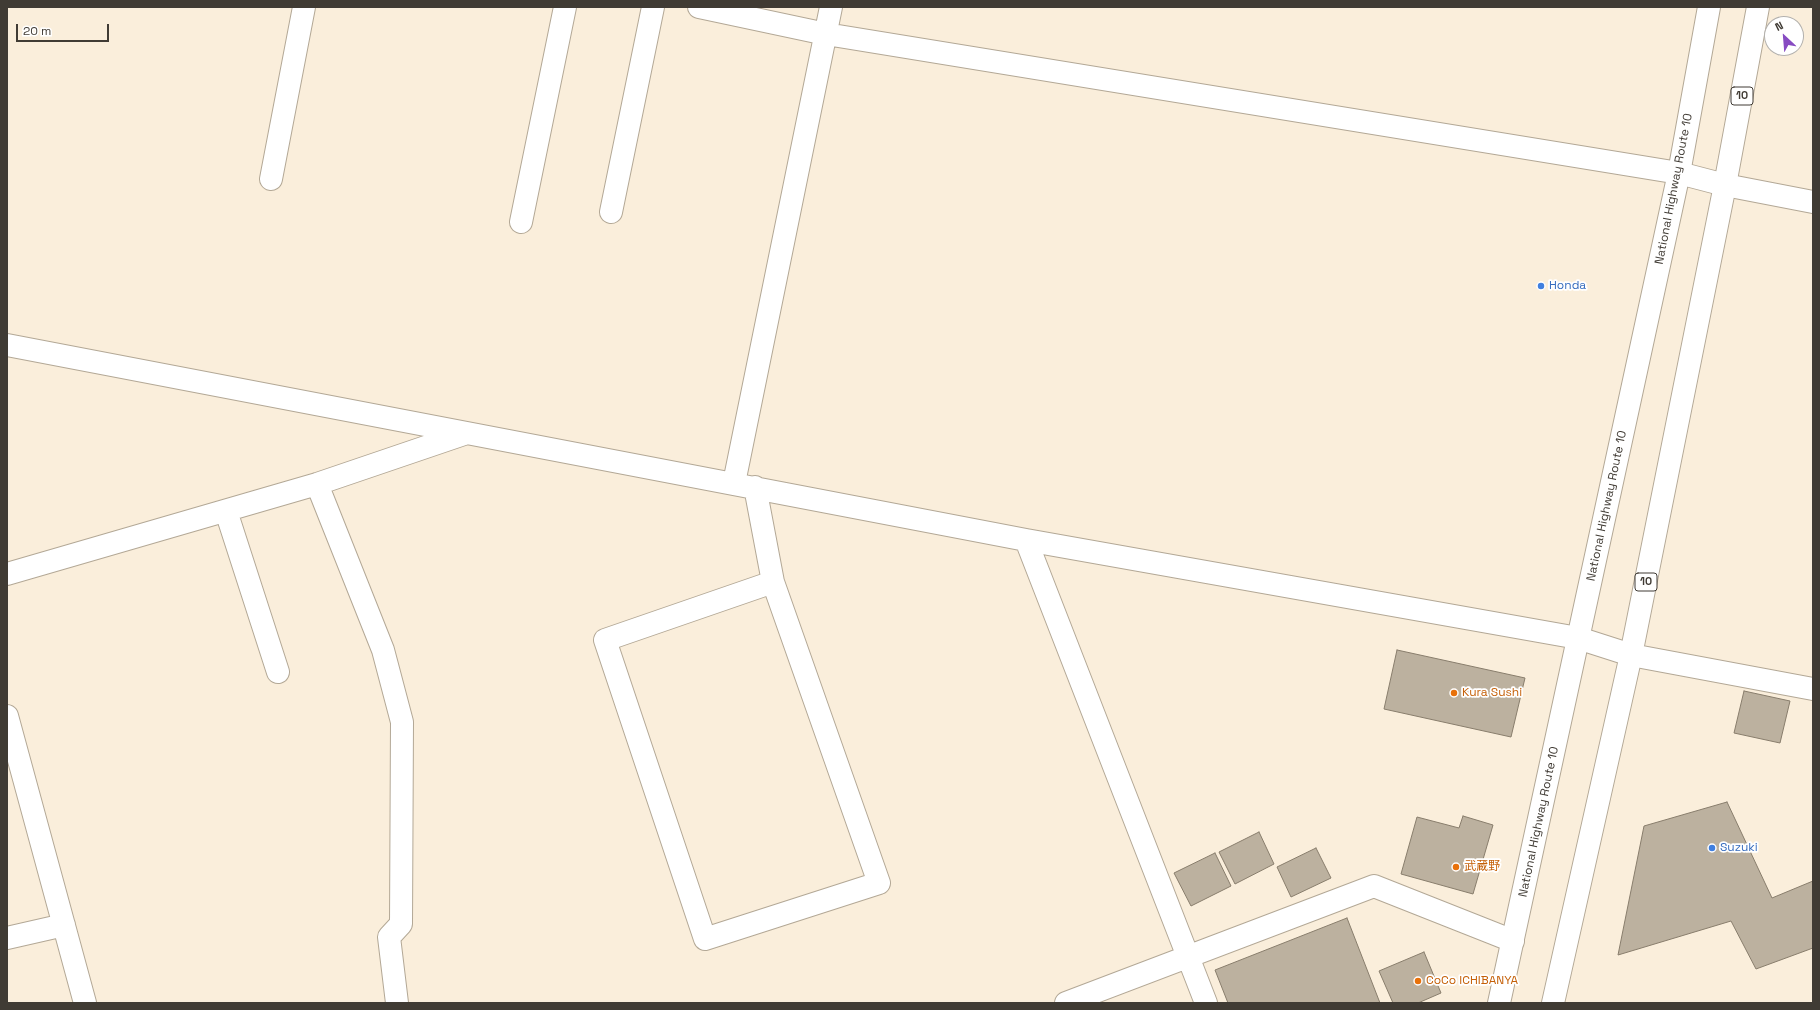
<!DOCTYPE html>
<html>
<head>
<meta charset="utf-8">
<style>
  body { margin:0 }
  #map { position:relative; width:1820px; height:1010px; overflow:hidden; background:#faeedb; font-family:"Space Grotesk",sans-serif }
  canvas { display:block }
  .frame { position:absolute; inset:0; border:8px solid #403b34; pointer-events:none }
  .north { position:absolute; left:1764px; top:16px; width:40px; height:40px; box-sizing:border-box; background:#fff; border:1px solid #b3b1ae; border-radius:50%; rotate:334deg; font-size:11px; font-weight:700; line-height:16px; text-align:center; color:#403b34 }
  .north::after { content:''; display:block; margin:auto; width:14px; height:18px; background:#874bc2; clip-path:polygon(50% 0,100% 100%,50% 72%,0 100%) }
  .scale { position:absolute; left:16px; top:24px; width:93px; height:18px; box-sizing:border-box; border:2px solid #403b34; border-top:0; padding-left:5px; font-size:12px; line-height:14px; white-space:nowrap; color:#403b34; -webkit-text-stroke:3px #fff; paint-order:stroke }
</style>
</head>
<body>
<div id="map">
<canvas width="1820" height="1010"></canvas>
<div class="frame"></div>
<div class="north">N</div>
<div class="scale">20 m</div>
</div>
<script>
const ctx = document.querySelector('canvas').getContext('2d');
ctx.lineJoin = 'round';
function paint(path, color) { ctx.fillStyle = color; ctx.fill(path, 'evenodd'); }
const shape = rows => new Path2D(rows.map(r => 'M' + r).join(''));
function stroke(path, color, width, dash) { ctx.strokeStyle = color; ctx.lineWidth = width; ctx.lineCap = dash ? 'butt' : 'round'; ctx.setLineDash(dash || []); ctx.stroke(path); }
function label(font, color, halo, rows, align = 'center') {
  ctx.font = font + ' "Space Grotesk","Noto Sans JP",sans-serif'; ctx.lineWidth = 3.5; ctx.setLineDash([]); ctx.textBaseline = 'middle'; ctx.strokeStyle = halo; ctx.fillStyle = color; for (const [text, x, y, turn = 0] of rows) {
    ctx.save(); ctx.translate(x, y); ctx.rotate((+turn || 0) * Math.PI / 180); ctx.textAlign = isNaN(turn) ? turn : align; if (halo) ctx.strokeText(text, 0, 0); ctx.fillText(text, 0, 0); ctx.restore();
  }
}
const building = shape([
  [1397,650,1525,678,1511,737,1384,709,1397,650],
  [1744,691,1790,701,1780,743,1734,733,1744,691],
  [1727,802,1772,898,1813,881,1813,948,1756,969,1731,921,1618,955,1644,826,1727,802],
  [1463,816,1493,825,1473,894,1401,874,1417,817,1459,828,1463,816],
  [1259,832,1274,864,1235,884,1219,852,1259,832],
  [1316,848,1331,878,1291,897,1277,867,1316,848],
  [1215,853,1231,886,1191,906,1174,873,1215,853],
  [1347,918,1380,1003,1228,1003,1215,970,1347,918],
  [1424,952,1441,993,1418,1003,1393,1003,1379,971,1424,952]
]);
const minor = shape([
  [699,7,826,34,1679,173,1725,185,1813,202],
  [271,179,304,7],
  [611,212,653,7],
  [521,222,565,7],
  [7,345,1026,540,1578,638,1631,655,1813,689],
  [734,483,831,7],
  [317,484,383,650,402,722,401,924,389,937,397,1003],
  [755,487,773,582,879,883,705,939,605,640,773,582],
  [226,511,278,672],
  [1026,540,1206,1003],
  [7,574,317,484,464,434],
  [7,716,85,1003],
  [7,938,64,925],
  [1066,1003,1374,886,1513,941]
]);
const highway = shape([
  [1499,1003,1679,173,1709,7],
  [1553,1003,1631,655,1725,185,1758,7]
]);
const markers = [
  [1541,286,4,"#3f7fe0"],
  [1454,693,4,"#e8710a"],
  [1712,848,4,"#3f7fe0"],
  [1456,867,4,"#e8710a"],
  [1418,981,4,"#e8710a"]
];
const shields = [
  [1742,96,22],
  [1646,582,22]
];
const shieldNames = [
  ["10",1742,96],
  ["10",1646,582]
];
const streetNames = [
  ["National Highway Route 10",1674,189,-79],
  ["National Highway Route 10",1607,506,-78],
  ["National Highway Route 10",1539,822,-78]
];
const shopNames = [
  ["Honda",1549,286],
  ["Suzuki",1720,848]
];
const foodNames = [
  ["Kura Sushi",1462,693],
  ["武蔵野",1464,867],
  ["CoCo ICHIBANYA",1426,981]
];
paint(building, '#bcb19f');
stroke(building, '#887d6c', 1);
stroke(minor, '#b3a896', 24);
stroke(highway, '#b3a896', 24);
stroke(minor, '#fff', 22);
stroke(highway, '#fff', 22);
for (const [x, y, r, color] of markers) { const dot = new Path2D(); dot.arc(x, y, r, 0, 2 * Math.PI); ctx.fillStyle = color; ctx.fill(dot); stroke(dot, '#fff', 1.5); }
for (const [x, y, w] of shields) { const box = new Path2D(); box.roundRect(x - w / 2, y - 9, w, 18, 3); ctx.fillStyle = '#fff'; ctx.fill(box); stroke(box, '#403b34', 1); }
label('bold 11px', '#403b34', null, shieldNames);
label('12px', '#403b34', '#fff', streetNames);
label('12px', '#366cbe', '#fff', shopNames, 'left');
label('12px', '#c56008', '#fff', foodNames, 'left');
</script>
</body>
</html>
